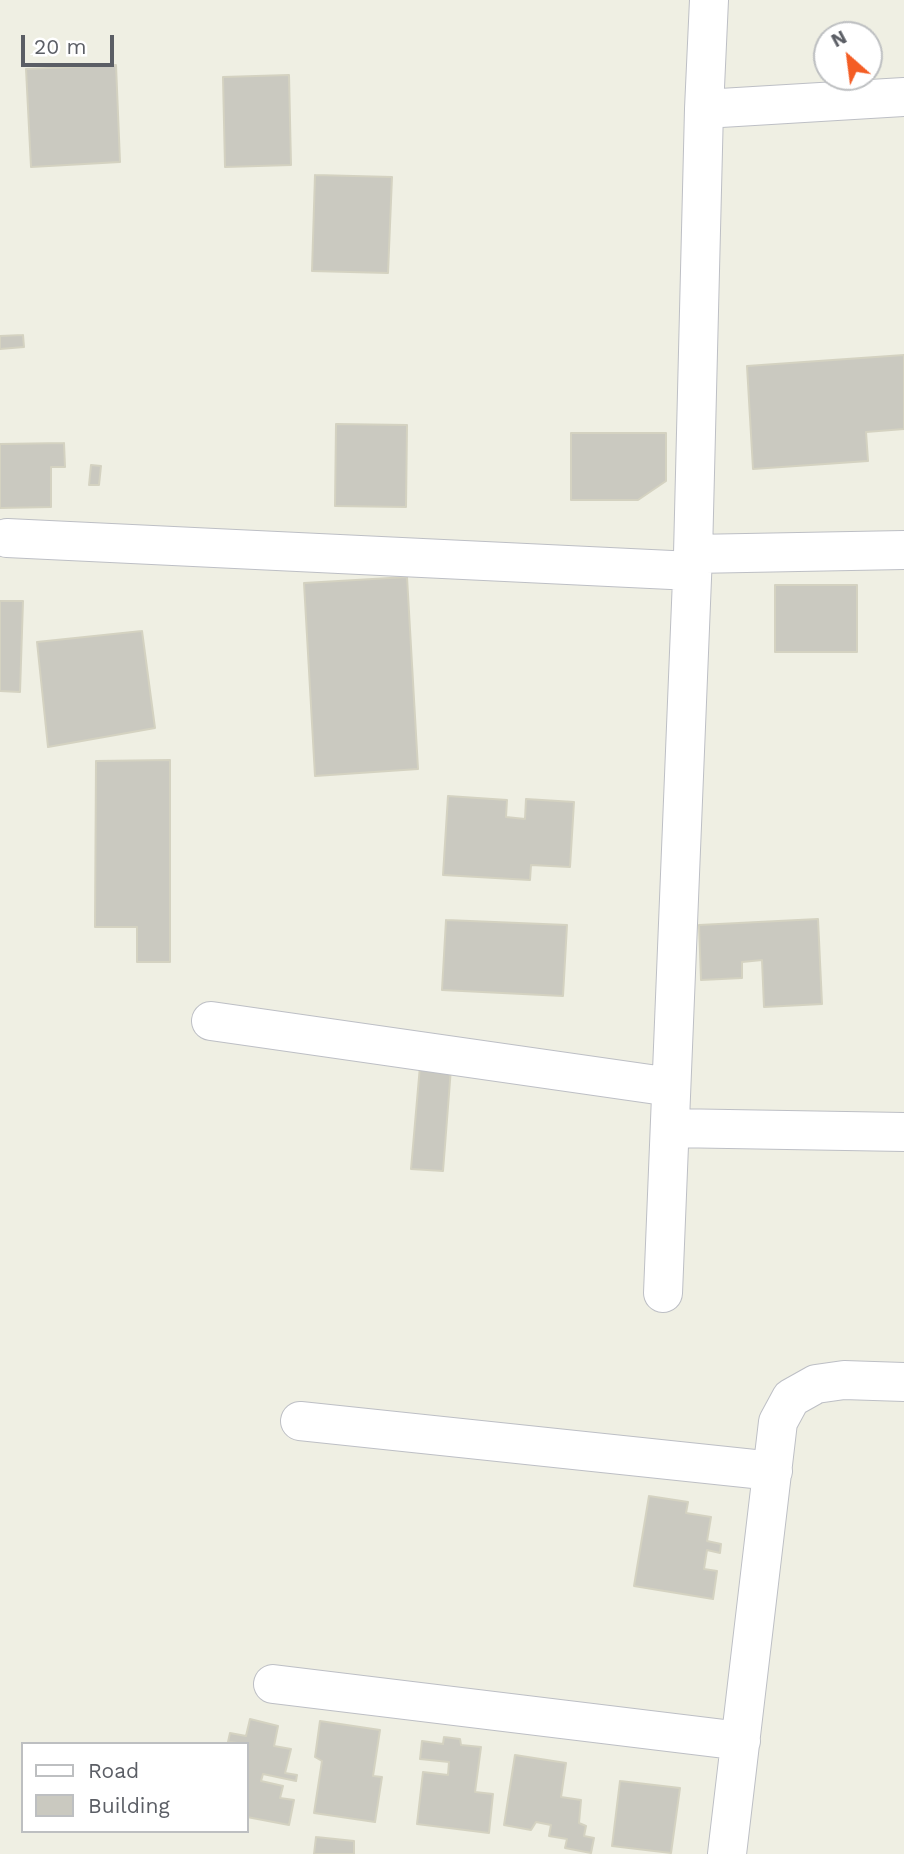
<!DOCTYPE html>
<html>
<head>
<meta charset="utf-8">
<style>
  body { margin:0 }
  #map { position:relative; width:904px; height:1854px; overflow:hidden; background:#efefe3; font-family:"Work Sans",sans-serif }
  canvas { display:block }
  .legend { position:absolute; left:21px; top:1742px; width:228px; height:91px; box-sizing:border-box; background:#fff; border:2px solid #bdbfc1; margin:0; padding:9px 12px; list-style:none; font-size:21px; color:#5b5e65 }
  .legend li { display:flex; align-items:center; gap:14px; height:35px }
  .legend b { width:35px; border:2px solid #bdbfc1 }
  .north { position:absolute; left:813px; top:21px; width:70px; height:70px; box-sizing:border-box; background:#fff; border:2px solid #bdbfc1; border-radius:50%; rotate:332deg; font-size:19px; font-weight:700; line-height:28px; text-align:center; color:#5b5e65 }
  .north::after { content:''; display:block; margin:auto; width:24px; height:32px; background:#f45d24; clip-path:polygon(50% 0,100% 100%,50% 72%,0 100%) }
  .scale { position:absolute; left:21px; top:35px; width:93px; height:32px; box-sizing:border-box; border:4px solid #5b5e65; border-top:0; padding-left:9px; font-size:21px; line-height:24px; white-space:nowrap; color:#5b5e65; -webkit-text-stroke:5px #fff; paint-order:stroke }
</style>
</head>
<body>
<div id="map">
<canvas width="904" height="1854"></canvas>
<ul class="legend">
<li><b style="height:9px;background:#fff"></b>Road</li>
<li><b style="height:19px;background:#cac9c0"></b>Building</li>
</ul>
<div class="north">N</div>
<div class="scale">20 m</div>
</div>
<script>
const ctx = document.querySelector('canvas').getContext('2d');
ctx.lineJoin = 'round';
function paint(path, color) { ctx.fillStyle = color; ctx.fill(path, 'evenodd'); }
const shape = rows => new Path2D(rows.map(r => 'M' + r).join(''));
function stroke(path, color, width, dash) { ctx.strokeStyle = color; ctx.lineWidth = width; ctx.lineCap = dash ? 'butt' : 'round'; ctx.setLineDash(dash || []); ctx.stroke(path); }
const building = shape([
  [116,65,120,162,31,167,26,69,116,65],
  [289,75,291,165,225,167,223,77,289,75],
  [315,175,392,177,388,273,312,271,315,175],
  [23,335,24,347,0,349,0,336,23,335],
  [904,355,904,429,866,432,868,461,753,469,747,366,904,355],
  [336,424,407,425,406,507,335,506,336,424],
  [571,433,666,433,666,481,638,500,571,500,571,433],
  [64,443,65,467,51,467,51,507,0,508,0,444,64,443],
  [91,465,101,466,99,485,89,485,91,465],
  [407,577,418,769,315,776,304,583,407,577],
  [775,585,857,585,857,652,775,652,775,585],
  [0,601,23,601,20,692,0,691,0,601],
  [142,631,155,728,48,747,37,642,142,631],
  [170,760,170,962,137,962,137,927,95,927,96,761,170,760],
  [448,796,507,800,506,817,525,819,526,799,574,802,570,867,531,865,530,880,443,875,448,796],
  [818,919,822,1004,764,1007,762,960,742,962,742,978,701,980,699,925,818,919],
  [446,920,567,925,563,996,442,990,446,920],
  [420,1066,451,1068,443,1171,411,1169,420,1066],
  [649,1496,688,1502,686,1513,711,1517,707,1541,721,1544,720,1553,707,1550,704,1569,717,1571,713,1599,634,1586,649,1496],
  [250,1719,278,1726,274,1746,291,1749,285,1773,297,1775,296,1781,263,1774,261,1781,283,1786,280,1798,294,1800,289,1825,247,1817,247,1744,228,1742,230,1733,246,1736,250,1719],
  [320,1721,380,1730,373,1776,382,1777,375,1822,314,1813,322,1761,315,1757,320,1721],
  [444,1737,460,1739,461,1745,481,1747,475,1792,493,1794,489,1833,417,1824,423,1772,448,1775,449,1762,420,1759,422,1741,443,1744,444,1737],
  [515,1755,566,1763,561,1797,581,1800,579,1823,586,1826,584,1836,594,1838,591,1853,565,1848,567,1839,549,1836,551,1825,536,1822,531,1830,504,1825,515,1755],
  [620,1781,680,1788,671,1853,612,1846,620,1781],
  [316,1837,354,1841,354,1854,314,1854,316,1837]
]);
const minor = shape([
  [704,109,904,97],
  [7,538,692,571],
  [693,554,904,550],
  [211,1021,671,1087],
  [670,1128,904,1132],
  [663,1293,693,554,704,109,709,0],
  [300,1421,773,1471],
  [273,1684,741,1741],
  [727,1854,778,1422,791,1398,816,1384,844,1380,904,1382]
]);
paint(building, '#cac9c0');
stroke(building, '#d4d2c1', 2);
stroke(minor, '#bdbfc5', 40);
stroke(minor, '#fff', 38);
</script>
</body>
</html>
